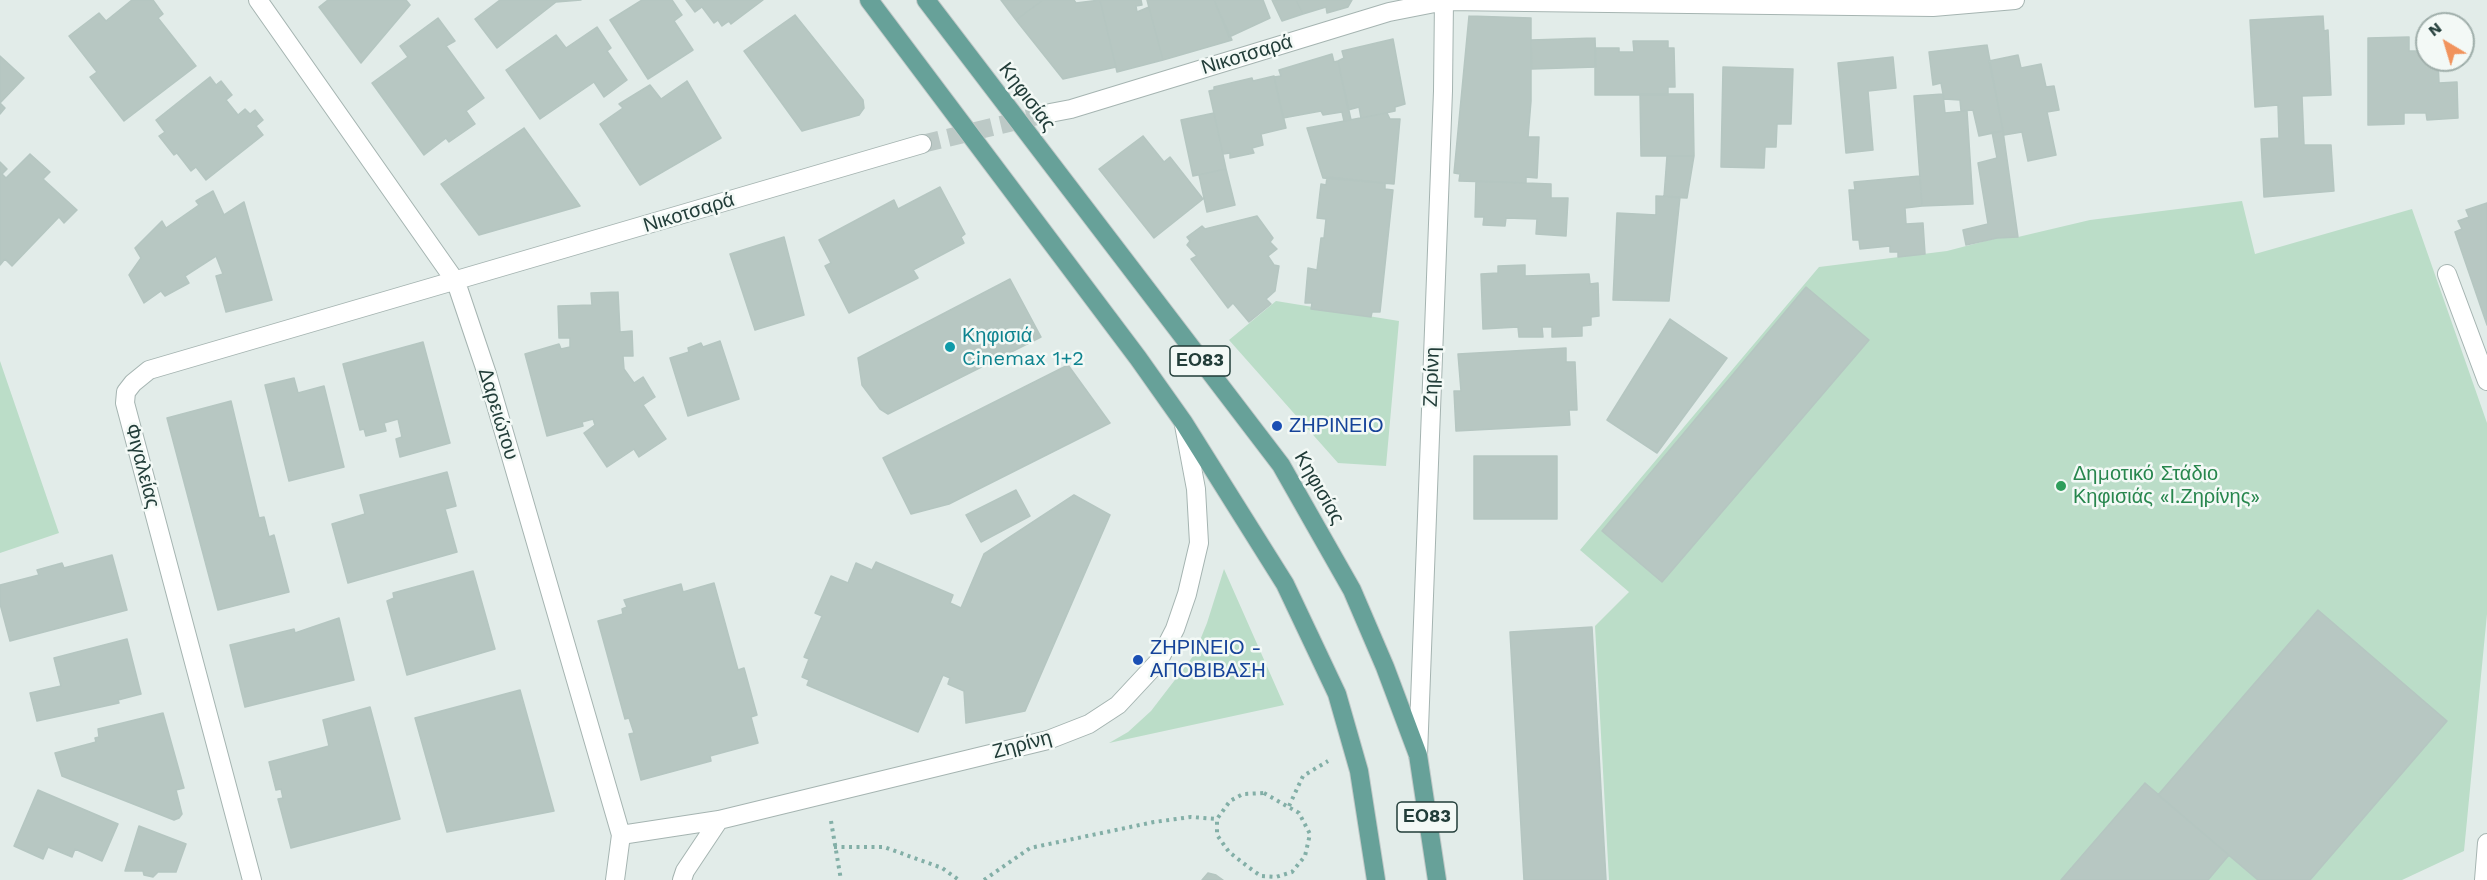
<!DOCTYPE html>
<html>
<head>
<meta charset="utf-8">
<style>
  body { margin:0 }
  #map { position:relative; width:2487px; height:880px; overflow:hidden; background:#e2ece9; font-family:"Work Sans",sans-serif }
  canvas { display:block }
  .north { position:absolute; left:2415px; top:12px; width:60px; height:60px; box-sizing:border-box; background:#f3f9f6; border:2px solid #9faeaa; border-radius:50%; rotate:322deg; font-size:16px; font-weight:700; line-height:24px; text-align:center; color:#223d39 }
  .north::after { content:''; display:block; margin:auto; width:21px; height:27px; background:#f1935c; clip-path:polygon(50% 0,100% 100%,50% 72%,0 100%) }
</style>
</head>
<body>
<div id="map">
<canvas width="2487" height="880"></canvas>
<div class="north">N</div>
</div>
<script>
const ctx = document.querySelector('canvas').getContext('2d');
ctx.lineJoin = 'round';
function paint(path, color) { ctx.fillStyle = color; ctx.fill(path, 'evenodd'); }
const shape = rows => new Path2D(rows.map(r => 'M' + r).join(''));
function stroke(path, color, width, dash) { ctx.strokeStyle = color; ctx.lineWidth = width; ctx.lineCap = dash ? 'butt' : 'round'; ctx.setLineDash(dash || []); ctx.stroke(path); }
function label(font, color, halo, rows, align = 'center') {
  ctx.font = font + ' "Work Sans",sans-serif'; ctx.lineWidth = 5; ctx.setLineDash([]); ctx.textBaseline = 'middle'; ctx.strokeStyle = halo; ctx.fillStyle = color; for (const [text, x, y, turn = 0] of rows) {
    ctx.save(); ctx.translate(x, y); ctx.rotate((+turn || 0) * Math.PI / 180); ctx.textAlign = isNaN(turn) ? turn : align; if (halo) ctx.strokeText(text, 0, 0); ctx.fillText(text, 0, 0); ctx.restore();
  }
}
const green = shape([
  [2242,201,2255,254,2412,209,2487,423,2487,614,2464,851,2402,880,1609,880,1595,626,1629,592,1580,550,1819,267,1947,251,1997,238,2018,237,2090,220],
  [1276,301,1399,321,1386,466,1338,463,1229,340],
  [0,361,59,533,0,553],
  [1224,569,1284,705,1109,743,1128,732,1151,711,1194,655,1207,623]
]);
const building = shape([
  [132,0,153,0,163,14,158,18,196,66,124,121,90,77,97,72,69,36,99,13,106,21,132,0],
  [328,0,406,0,410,5,361,63,319,7,328,0],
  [500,0,581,0,556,2,497,48,475,19,500,0],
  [642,0,672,0,682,15,674,21,693,50,648,79,610,20,642,0],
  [686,0,763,0,731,24,729,21,722,26,718,20,714,23,702,7,695,12,686,0],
  [1001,0,1043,0,1016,20,1001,0],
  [1043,0,1074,0,1076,3,1100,0,1116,67,1063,79,1016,20,1043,0],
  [1100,0,1141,0,1142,5,1136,6,1137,12,1149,7,1163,60,1117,72,1100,0],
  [1147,0,1214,0,1232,40,1163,60,1147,0],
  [1214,0,1263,0,1270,18,1229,37,1214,0],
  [1272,0,1296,0,1303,14,1282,21,1272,0],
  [1296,0,1352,0,1348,7,1327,13,1326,7,1303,14,1296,0],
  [795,15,863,100,864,108,859,115,802,131,744,51,795,15],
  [1469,16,1531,18,1531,101,1528,137,1539,137,1537,178,1526,177,1526,183,1459,181,1460,174,1454,173,1469,16],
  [2323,16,2324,31,2328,30,2331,95,2302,96,2304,145,2331,145,2334,191,2264,197,2261,139,2279,138,2278,105,2255,107,2250,20,2323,16],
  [438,18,455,41,446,46,484,98,466,111,475,124,449,142,446,138,424,155,372,83,408,57,400,46,438,18],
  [597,27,611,48,607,51,627,80,604,97,594,82,540,119,506,70,556,35,566,48,597,27],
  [2409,37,2409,51,2427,51,2427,60,2438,60,2439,83,2457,82,2458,118,2427,120,2426,113,2404,113,2404,124,2368,125,2368,38,2409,37],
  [1595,38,1596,67,1532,69,1531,40,1595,38],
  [1393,39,1405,104,1395,107,1395,111,1361,118,1359,107,1348,110,1338,61,1344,58,1342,51,1393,39],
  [1633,41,1668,41,1668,48,1674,48,1675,87,1668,87,1668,95,1595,95,1595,48,1619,48,1619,52,1634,52,1633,41],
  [1987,45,2003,131,1979,136,1973,110,1961,111,1960,100,1944,99,1941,83,1933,85,1929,52,1987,45],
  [1332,54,1334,62,1338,61,1351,120,1344,121,1342,112,1323,115,1321,111,1283,118,1274,77,1281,76,1279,70,1332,54],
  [2018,55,2021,68,2041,64,2046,87,2054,86,2059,110,2047,112,2056,155,2028,161,2022,132,2004,135,1989,61,2018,55],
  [0,56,24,78,0,103,5,108,0,114,0,56],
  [1893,57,1896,88,1868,91,1873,150,1846,153,1838,63,1893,57],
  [1723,67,1793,69,1791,124,1777,124,1776,147,1765,147,1764,168,1721,167,1723,67],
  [1274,76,1286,128,1261,134,1263,145,1252,148,1254,153,1230,158,1230,153,1223,154,1209,91,1214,90,1214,87,1252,78,1253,81,1274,76],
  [210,77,216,85,221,81,232,95,226,100,238,115,245,109,250,114,255,110,263,120,256,126,263,135,206,180,196,167,191,171,177,153,174,155,159,136,165,132,156,120,210,77],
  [687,81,721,138,640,185,600,124,623,108,619,104,650,85,661,99,687,81],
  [1640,94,1693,94,1694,156,1641,156,1640,94],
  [1943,94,1945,113,1967,111,1973,204,1922,206,1914,96,1943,94],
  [1214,113,1226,169,1193,176,1181,120,1214,113],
  [1387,113,1390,119,1400,119,1394,184,1323,178,1307,128,1387,113],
  [524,128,580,206,479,235,441,184,524,128],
  [2003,131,2018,237,1997,238,1966,245,1963,230,1988,224,1978,163,1997,158,1992,132,2003,131],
  [1143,136,1164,162,1170,157,1203,199,1154,238,1099,169,1143,136],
  [30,154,50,172,43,179,77,210,64,223,59,217,12,266,5,259,0,265,0,162,7,169,2,174,6,178,30,154],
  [1667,156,1694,156,1687,198,1664,197,1667,156],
  [1226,169,1235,205,1207,212,1199,175,1226,169],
  [1920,176,1922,206,1905,208,1906,224,1923,223,1925,254,1898,257,1898,252,1890,252,1890,246,1860,249,1859,240,1853,240,1849,190,1855,190,1854,182,1920,176],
  [1327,177,1385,183,1385,189,1393,190,1380,312,1372,312,1371,317,1311,309,1312,303,1305,303,1308,268,1317,270,1321,238,1324,238,1326,219,1317,218,1321,184,1326,185,1327,177],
  [1476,181,1551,184,1551,198,1568,198,1566,236,1536,234,1537,219,1506,218,1505,226,1483,225,1484,217,1475,217,1476,181],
  [940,187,965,234,961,237,964,243,913,270,918,278,849,313,825,266,831,263,819,240,894,200,898,209,940,187],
  [213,191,224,215,244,202,272,300,226,312,216,276,223,274,216,256,185,276,189,283,165,296,161,291,144,303,129,275,141,258,135,248,162,221,166,228,199,205,196,201,213,191],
  [1656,196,1680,197,1669,301,1613,300,1617,213,1656,215,1656,196],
  [2487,203,2487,325,2455,232,2462,229,2458,221,2469,217,2466,210,2487,203],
  [1257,216,1273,238,1270,242,1277,249,1268,256,1274,265,1279,266,1275,291,1266,299,1271,304,1249,322,1233,303,1228,308,1191,259,1197,256,1187,245,1190,241,1187,237,1202,226,1205,229,1257,216],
  [784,237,804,315,755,330,730,254,784,237],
  [1525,265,1525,276,1589,274,1590,284,1598,283,1599,316,1591,317,1591,325,1582,326,1582,336,1552,337,1552,327,1542,327,1543,337,1519,337,1518,327,1483,329,1481,274,1498,273,1498,266,1525,265],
  [1010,279,1041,337,888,414,880,409,862,385,858,358,1010,279],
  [1806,287,1869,340,1662,582,1602,531,1806,287],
  [618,292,620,332,632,331,633,356,623,356,624,369,634,383,643,377,655,397,643,405,666,439,639,457,634,449,607,467,584,433,595,425,593,419,582,422,583,426,547,436,525,354,559,344,561,349,570,347,570,338,559,338,558,306,592,305,591,293,618,292],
  [1670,319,1727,358,1657,453,1607,420,1670,319],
  [720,341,739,399,688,416,670,358,689,352,688,348,701,343,703,347,720,341],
  [423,342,450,443,400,457,396,439,402,437,398,419,384,423,386,431,366,436,364,429,360,430,343,364,423,342],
  [1566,348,1566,362,1575,362,1577,410,1569,410,1570,425,1456,431,1454,391,1461,391,1458,354,1566,348],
  [1068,365,1110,423,949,504,911,514,883,458,1068,365],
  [294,378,298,393,324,386,344,467,289,481,265,385,294,378],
  [231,401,259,518,264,517,269,537,274,535,289,592,218,610,167,418,231,401],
  [1474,456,1557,456,1557,519,1474,519,1474,456],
  [447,472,456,506,445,509,457,552,348,583,332,524,365,514,360,495,447,472],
  [1016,490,1030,516,981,542,966,515,1016,490],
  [1074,495,1110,515,1025,711,966,723,964,691,948,684,950,678,943,675,918,732,807,685,809,680,802,677,809,659,804,657,822,616,815,613,831,576,848,583,856,563,872,570,876,562,953,595,950,603,961,608,984,554,1074,495],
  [112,555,127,610,10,641,0,604,0,585,39,575,37,570,62,563,64,568,112,555],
  [473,571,495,649,407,675,387,601,394,598,393,593,473,571],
  [714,583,738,670,744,668,757,715,751,717,758,743,710,756,711,761,641,780,629,734,634,733,629,718,625,719,598,621,623,614,622,609,627,607,624,600,681,584,683,592,714,583],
  [2318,610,2447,721,2310,880,2258,880,2158,795,2318,610],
  [339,618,354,680,245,707,230,645,294,629,295,633,339,618],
  [1592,627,1606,880,1524,880,1510,632,1592,627],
  [127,639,141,694,118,700,119,703,37,721,30,693,61,686,54,658,127,639],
  [520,690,554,811,447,832,415,718,520,690],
  [370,707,400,819,291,848,278,799,283,798,281,789,276,790,269,762,329,746,323,720,370,707],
  [163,713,184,788,176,790,182,814,179,818,174,820,62,776,55,753,96,742,95,738,99,737,98,729,163,713],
  [2145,783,2229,855,2208,880,2061,880,2145,783],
  [38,790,118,824,102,861,75,849,72,857,48,847,43,859,14,846,38,790],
  [139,826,186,844,176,872,158,872,153,877,144,875,143,871,125,871,139,826],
  [1208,873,1216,875,1223,880,1202,880,1208,873]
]);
const minorTunnel = shape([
  [922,144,1050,113]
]);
const path = shape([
  [1264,793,1299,813,1310,834,1305,856,1292,872,1276,877,1261,876,1251,869,1229,852,1217,835,1217,819,1230,801,1243,794,1264,793],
  [1289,806,1303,776,1328,761],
  [831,821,841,880],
  [834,847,884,847,942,868,959,880],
  [984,880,1030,848,1154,822,1191,817,1217,819]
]);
const minor = shape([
  [258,0,456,282,487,374,621,835,615,880],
  [1050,113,1071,109,1389,12,1445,1,1933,7,2015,0],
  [2447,274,2487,381],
  [1418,755,1443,91,1444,0],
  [621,835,719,820,1048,740,1089,724,1118,705,1158,662,1175,629,1187,594,1199,543,1196,489,1184,425],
  [252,880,125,403,126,392,133,383,149,370,922,144],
  [682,880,685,871,719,820],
  [2484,880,2487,843]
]);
const major = shape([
  [869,0,1138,358,1184,423,1285,584,1337,694,1359,771,1376,880],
  [926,0,1281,465,1352,590,1385,667,1418,755,1437,880]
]);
const markers = [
  [950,347,6,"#0f9aa8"],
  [1277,426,6,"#1a4fb4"],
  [2061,486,6,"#2e9e5b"],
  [1138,660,6,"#1a4fb4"]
];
const shields = [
  [1200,361,60],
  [1427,817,60]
];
const shieldNames = [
  ["ΕΟ83",1200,361],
  ["ΕΟ83",1427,817]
];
const streetNames = [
  ["Νικοτσαρά",1247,55,-17],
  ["Κηφισίας",1027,97,53],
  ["Νικοτσαρά",689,213,-17],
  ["Ζηρίνη",1432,377,-88],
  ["Δαρειώτου",498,414,73],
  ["Φιγαλείας",142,466,75],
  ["Κηφισίας",1319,488,60],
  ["Ζηρίνη",1022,745,-15]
];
const cultureNames = [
  ["Κηφισιά",962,336],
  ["Cinemax 1+2",962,359]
];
const transitNames = [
  ["ΖΗΡΙΝΕΙΟ",1289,426],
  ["ΖΗΡΙΝΕΙΟ -",1150,648],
  ["ΑΠΟΒΙΒΑΣΗ",1150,671]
];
const leisureNames = [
  ["Δημοτικό Στάδιο",2073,474],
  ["Κηφισιάς «Ι.Ζηρίνης»",2073,497]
];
paint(green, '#bbddc8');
paint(building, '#b7c7c2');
stroke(building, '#b5c6c1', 1.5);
stroke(minorTunnel, '#bcc9c6', 18, [18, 9]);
stroke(minor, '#a5b4b1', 20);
stroke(major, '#c1c9c8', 20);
stroke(path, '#83afa7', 4, [3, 4.5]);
stroke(minor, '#fff', 18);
stroke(major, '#67a199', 18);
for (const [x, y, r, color] of markers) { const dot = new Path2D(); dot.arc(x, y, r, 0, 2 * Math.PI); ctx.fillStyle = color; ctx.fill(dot); stroke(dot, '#f3f9f6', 2); }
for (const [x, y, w] of shields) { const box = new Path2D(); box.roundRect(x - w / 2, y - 15, w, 30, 4.5); ctx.fillStyle = '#f3f9f6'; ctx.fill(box); stroke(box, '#223d39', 1.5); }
label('bold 18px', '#223d39', null, shieldNames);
label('20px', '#223d39', '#f3f9f6', streetNames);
label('20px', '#0d838f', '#f3f9f6', cultureNames, 'left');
label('20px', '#164399', '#f3f9f6', transitNames, 'left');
label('20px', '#27864d', '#f3f9f6', leisureNames, 'left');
</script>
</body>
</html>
